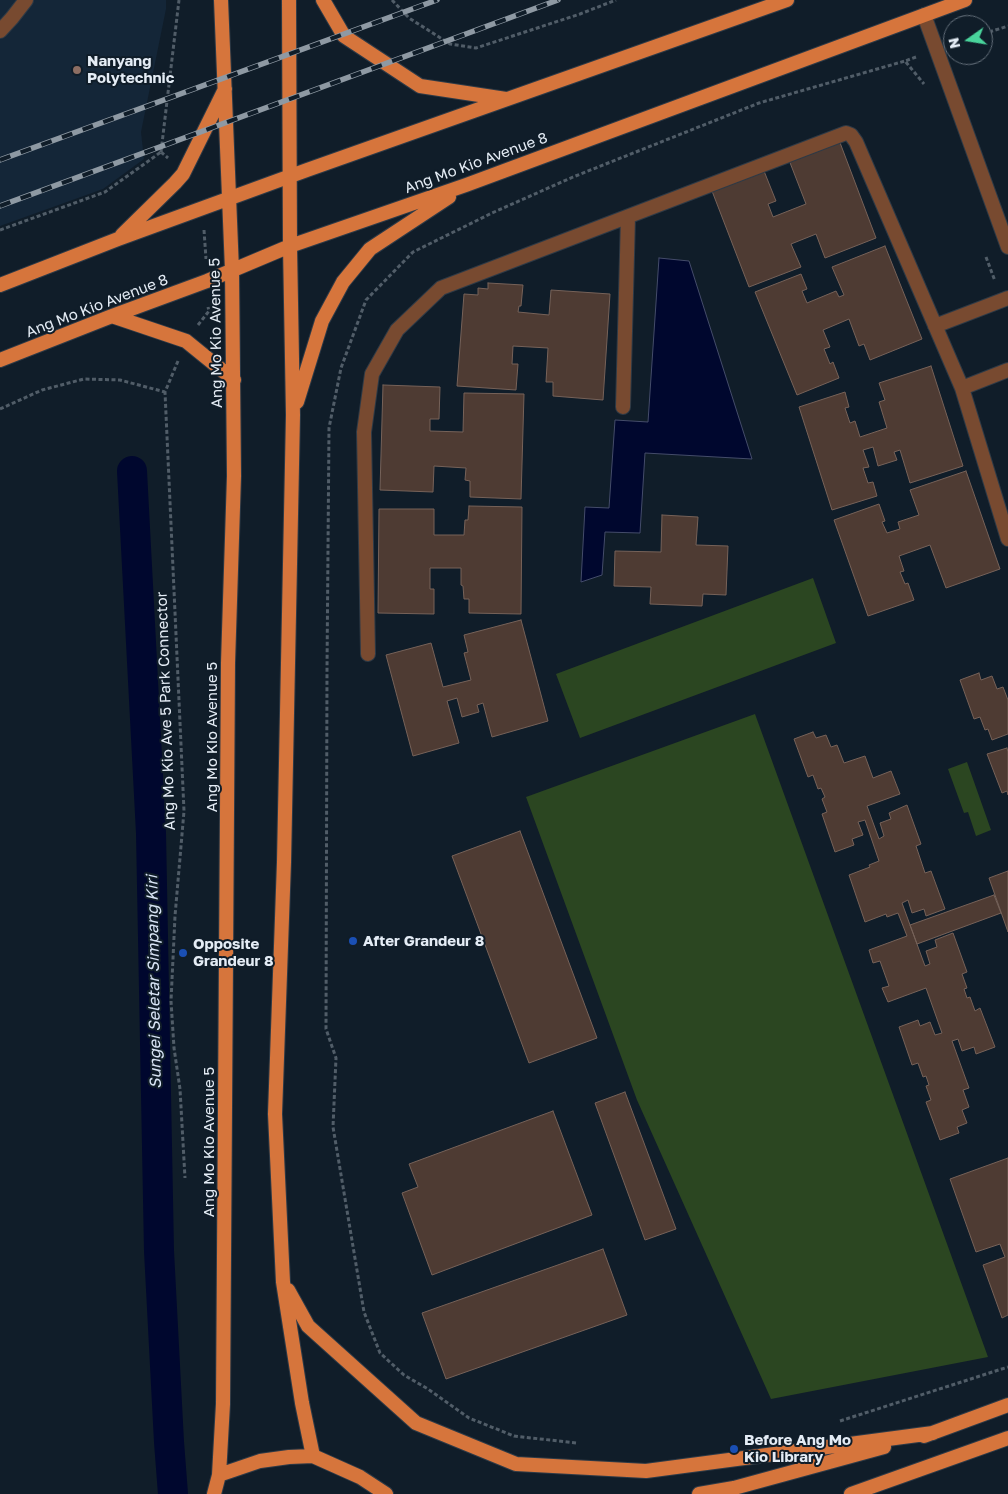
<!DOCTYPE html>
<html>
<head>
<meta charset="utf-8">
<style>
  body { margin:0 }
  #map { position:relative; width:1008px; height:1494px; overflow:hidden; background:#101d29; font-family:"Golos Text",sans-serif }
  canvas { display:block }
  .north { position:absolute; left:943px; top:15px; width:50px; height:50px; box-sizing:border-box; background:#101d29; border:1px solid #65707b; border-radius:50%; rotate:257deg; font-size:14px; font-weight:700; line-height:20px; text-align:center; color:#e4ecf5 }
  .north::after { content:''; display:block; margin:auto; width:18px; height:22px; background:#49d49c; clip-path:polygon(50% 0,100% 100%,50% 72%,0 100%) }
</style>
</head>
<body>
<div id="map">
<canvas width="1008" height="1494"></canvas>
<div class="north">N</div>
</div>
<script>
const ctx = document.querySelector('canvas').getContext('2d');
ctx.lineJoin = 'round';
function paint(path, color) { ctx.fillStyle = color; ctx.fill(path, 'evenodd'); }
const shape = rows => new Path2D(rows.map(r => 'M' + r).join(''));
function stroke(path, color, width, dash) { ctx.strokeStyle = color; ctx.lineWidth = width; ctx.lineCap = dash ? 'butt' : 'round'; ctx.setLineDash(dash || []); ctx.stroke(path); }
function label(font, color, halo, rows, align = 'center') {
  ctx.font = font + ' "Golos Text",sans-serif'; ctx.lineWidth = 4; ctx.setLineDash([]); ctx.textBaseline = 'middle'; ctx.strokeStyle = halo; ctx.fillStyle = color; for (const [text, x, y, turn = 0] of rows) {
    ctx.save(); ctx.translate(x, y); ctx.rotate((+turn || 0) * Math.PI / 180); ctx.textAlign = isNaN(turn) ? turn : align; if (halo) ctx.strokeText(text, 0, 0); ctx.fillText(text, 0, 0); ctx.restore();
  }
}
const built = shape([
  [0,0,166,0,166,9,141,132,144,159,103,189,0,226]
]);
const green = shape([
  [813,578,836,643,580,738,556,674],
  [755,714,988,1357,771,1399,637,1100,526,797],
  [967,762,991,830,976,836,968,812,964,813,948,769]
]);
const water = shape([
  [659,258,689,261,752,459,645,453,640,533,605,532,602,575,581,582,585,507,609,508,615,420,648,422,659,258]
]);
const canal = shape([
  [132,471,151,833,159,1251,169,1442,173,1494]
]);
const building = shape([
  [839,140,876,238,825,258,816,234,791,244,801,267,749,287,712,191,764,171,776,201,768,204,773,217,806,204,789,160,839,140],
  [885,246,922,339,870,360,864,344,859,346,849,319,823,330,830,347,824,349,830,364,833,362,839,378,797,395,755,292,801,274,807,289,802,291,807,303,836,291,839,297,844,295,832,267,885,246],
  [488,283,523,285,521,306,519,306,518,312,549,315,551,290,610,294,603,400,553,396,553,382,546,382,548,348,513,346,512,364,518,364,516,390,457,386,464,294,478,295,478,288,488,289,488,283],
  [931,366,963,466,910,483,900,450,894,452,897,460,878,466,873,447,863,450,869,467,863,468,868,483,873,482,877,496,832,510,799,407,845,392,849,407,845,408,850,423,855,421,860,437,887,428,879,402,885,400,879,383,931,366],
  [383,385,440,387,439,419,430,419,430,431,463,432,464,393,524,394,521,499,470,497,470,481,465,480,466,468,434,466,433,492,380,490,383,385],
  [966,471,1000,569,946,588,930,545,899,556,904,571,900,572,905,584,908,583,914,600,868,616,834,520,879,504,885,521,882,522,887,533,900,529,898,522,919,515,910,490,966,471],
  [469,506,522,507,521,614,469,613,469,599,464,599,463,586,461,585,461,568,430,568,430,589,434,589,434,614,378,613,379,509,434,509,434,535,464,535,465,520,468,520,469,506],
  [662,515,698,517,696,545,728,546,726,595,703,594,702,606,650,604,651,587,614,586,615,551,661,552,662,515],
  [521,620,548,721,492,737,483,703,477,705,479,712,462,717,457,698,447,701,459,743,413,756,386,655,431,643,443,687,471,680,464,653,468,652,464,635,521,620],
  [979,673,981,680,992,676,997,689,1003,687,1008,700,1008,734,992,740,988,729,985,730,980,717,974,719,960,680,979,673],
  [813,732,816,738,826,735,831,747,837,745,844,763,865,756,873,778,891,771,900,794,867,806,879,839,884,836,880,823,891,819,889,813,907,805,921,844,916,846,925,873,931,871,945,909,926,916,924,909,912,913,908,900,902,903,925,966,930,964,926,951,937,947,935,940,953,933,967,972,962,974,967,988,964,989,967,998,970,997,975,1011,980,1008,995,1047,976,1054,974,1047,962,1051,958,1039,952,1041,969,1088,963,1090,969,1107,962,1110,967,1123,957,1127,959,1133,940,1140,926,1102,931,1100,926,1086,929,1085,926,1076,923,1077,918,1063,912,1065,899,1027,918,1020,920,1026,930,1022,935,1035,942,1033,926,988,888,1002,882,988,889,986,880,961,873,963,869,950,907,936,898,913,887,917,886,914,865,922,849,875,870,867,869,865,879,861,865,820,858,822,863,835,852,839,854,845,835,852,822,814,827,812,822,799,825,797,821,788,818,789,813,775,808,777,794,739,813,732],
  [1007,748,1008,752,1008,795,1007,791,1002,793,987,754,1007,748],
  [520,831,597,1038,529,1063,452,856,520,831],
  [1008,871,1008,932,989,878,1008,871],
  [994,895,1001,913,917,944,910,925,994,895],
  [625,1092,676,1229,645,1240,595,1103,625,1092],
  [553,1111,592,1215,432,1275,402,1193,418,1187,409,1164,553,1111],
  [1008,1158,1008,1315,1002,1318,983,1265,1005,1257,1000,1244,976,1252,950,1179,1008,1158],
  [603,1249,627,1315,446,1379,422,1313,603,1249]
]);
const path = shape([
  [392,0,409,18,450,44,476,48,580,14,616,0],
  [983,34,1008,26],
  [916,57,905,61,924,84],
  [161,152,168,158],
  [161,152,179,0],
  [0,230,105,192,161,152],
  [204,230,206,259],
  [986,257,995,281],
  [198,325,209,311,208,307],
  [178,361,165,392,184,811,175,916,171,1001,174,1048,180,1089,185,1178],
  [0,409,42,390,84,379,120,380,165,392],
  [840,1421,1008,1367],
  [576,1443,514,1436,469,1418,428,1389,404,1375,380,1353,364,1312,333,1127,336,1058,326,1029,327,670,329,428,341,368,366,300,413,252,492,213,573,177,759,103,905,61]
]);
const service = shape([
  [0,31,12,18,26,0],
  [935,326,1008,298],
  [962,388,1008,370],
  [623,407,628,217],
  [368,654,364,432,372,374,397,330,441,288,846,133,851,135,856,142,962,388,1008,539]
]);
const minor = shape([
  [924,15,1008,247]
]);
const primary = shape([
  [289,0,290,246,293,415,284,862,275,1114,283,1282,302,1403,313,1456],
  [323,0,344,36,420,86,506,99],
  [122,235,175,183,183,174,225,89],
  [0,285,118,239,307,170,787,0],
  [112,316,186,341,234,380],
  [0,360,112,316,207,281,290,246,466,185,965,0],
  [297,402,322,321,343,282,370,249,449,197],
  [288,1290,308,1326,416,1423,516,1464,646,1471,933,1433],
  [924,1436,1008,1405],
  [219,1475,260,1461,289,1457,313,1456,360,1477,386,1494],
  [214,1494,219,1475,223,1404,228,663,234,476,232,270,221,0],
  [699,1494,734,1488,884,1447],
  [851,1494,1008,1438]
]);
const rail = shape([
  [0,160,437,0],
  [0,206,558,0]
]);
const markers = [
  [77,70,5,"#8d6e63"],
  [353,941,5,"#1a4fb4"],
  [183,953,5,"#1a4fb4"],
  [734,1449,5,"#1a4fb4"]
];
const poiNames = [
  ["Nanyang",87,61],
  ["Polytechnic",87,78],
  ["After Grandeur 8",363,941],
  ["Opposite",193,944],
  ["Grandeur 8",193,961],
  ["Before Ang Mo",744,1440],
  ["Kio Library",744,1457]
];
const streetNames = [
  ["Ang Mo Kio Avenue 8",476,163,-20],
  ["Ang Mo Kio Avenue 8",97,306,-21],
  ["Ang Mo Kio Avenue 5",216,333,-91],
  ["Ang Mo Kio Ave 5 Park Connector",166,711,-92],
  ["Ang Mo Kio Avenue 5",212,737,-90],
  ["Ang Mo Kio Avenue 5",209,1142,-90]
];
const waterNames = [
  ["Sungei Seletar Simpang Kiri",154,982,-91]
];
paint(built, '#142638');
paint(green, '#2b4621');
paint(water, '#00072e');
stroke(water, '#444c6a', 1);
stroke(canal, '#00072e', 30);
paint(building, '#4e3b33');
stroke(building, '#766259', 1);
stroke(service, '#2e3a46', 16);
stroke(minor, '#2e3a46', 16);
stroke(primary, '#2e3a46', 16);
stroke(path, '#515d68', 3, [4, 2.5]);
stroke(service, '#784a30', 14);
stroke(minor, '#784a30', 14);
stroke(primary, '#d6753c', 14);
stroke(rail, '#8e99a3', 5.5);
stroke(rail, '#101d29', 4, [11]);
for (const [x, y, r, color] of markers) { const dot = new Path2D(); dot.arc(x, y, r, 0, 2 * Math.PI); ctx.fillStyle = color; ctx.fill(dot); stroke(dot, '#101d29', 2); }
label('bold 15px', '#e4ecf5', '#101d29', poiNames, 'left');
label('15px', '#e4ecf5', '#101d29', streetNames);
label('italic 16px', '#d9e5f6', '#101d29', waterNames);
</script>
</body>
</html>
